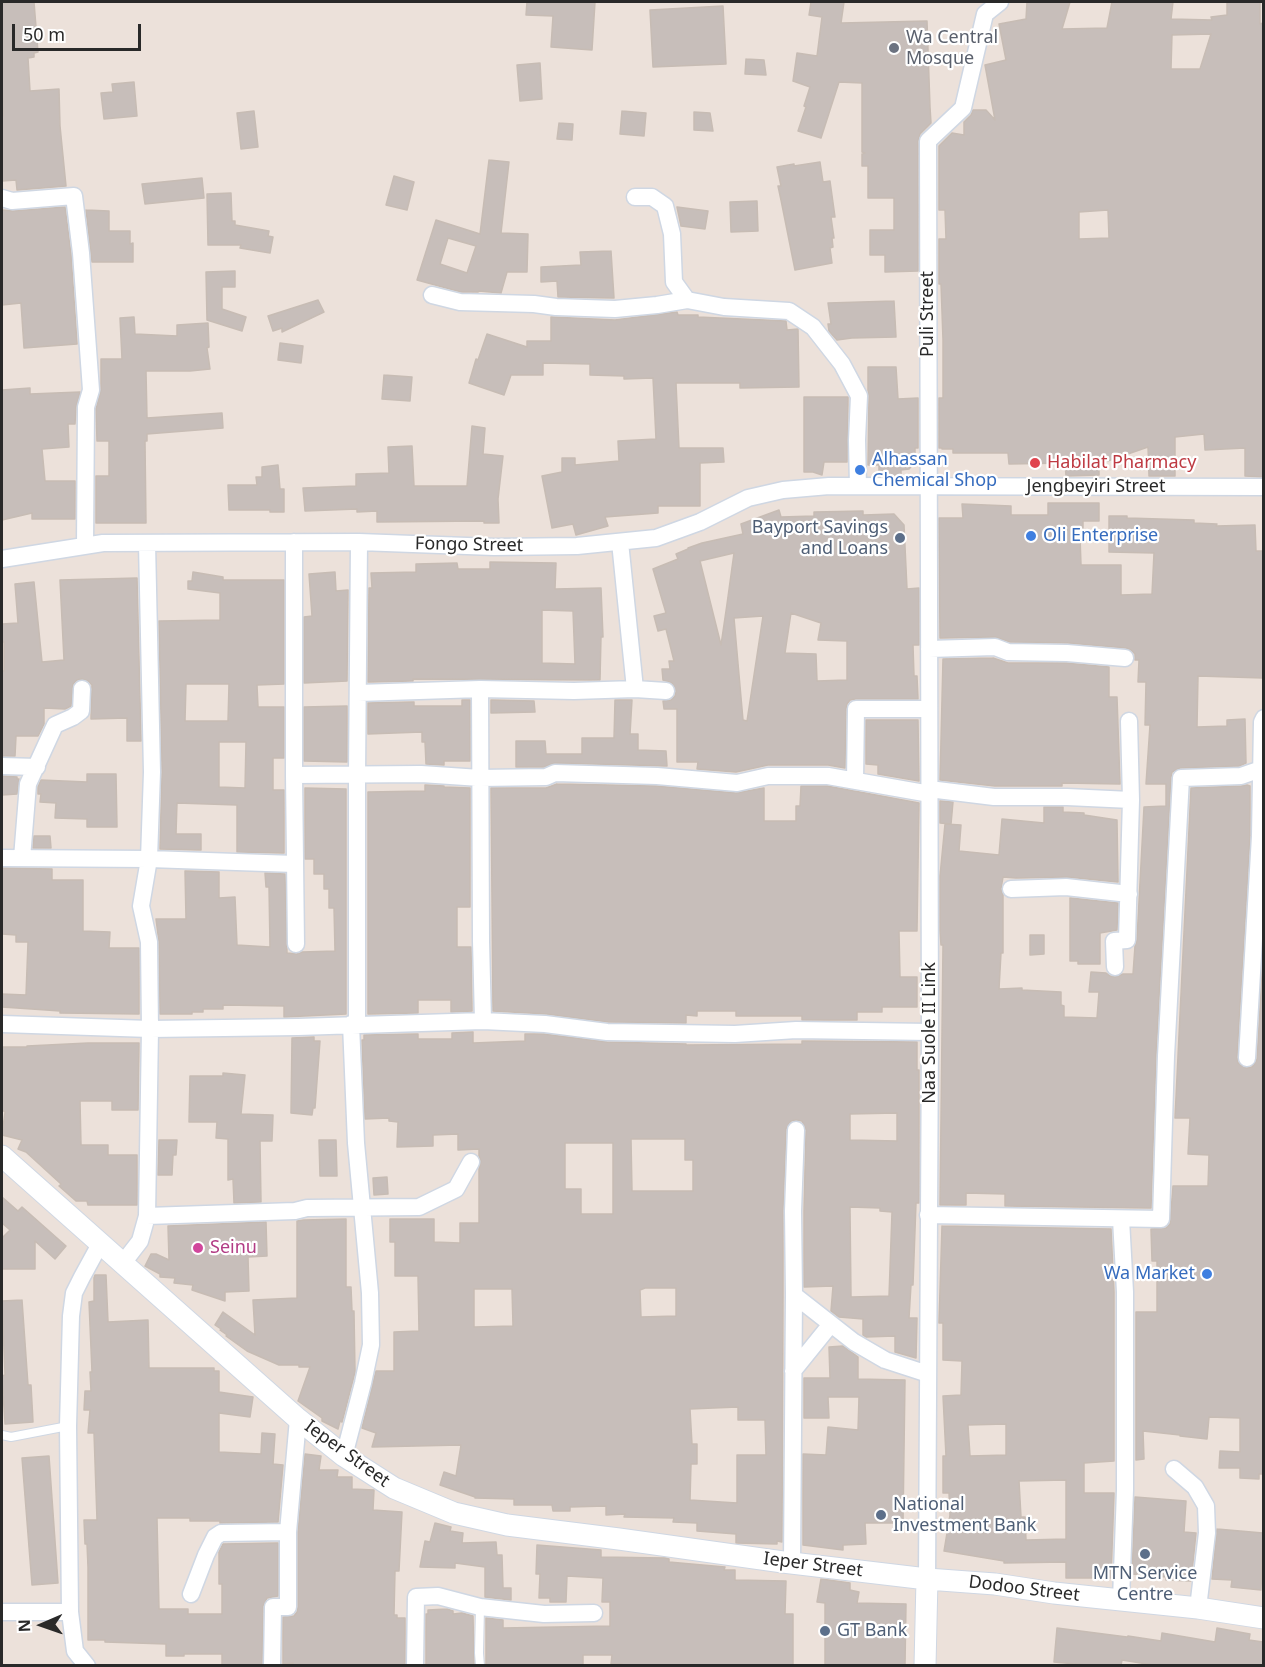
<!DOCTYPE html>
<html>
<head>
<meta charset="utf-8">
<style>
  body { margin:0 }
  #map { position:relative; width:1265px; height:1667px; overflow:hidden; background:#ece1da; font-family:"Noto Sans",sans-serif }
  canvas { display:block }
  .frame { position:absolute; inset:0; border:3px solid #292929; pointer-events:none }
  .north { position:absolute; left:12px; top:1595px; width:60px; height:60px; -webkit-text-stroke:4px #fff; paint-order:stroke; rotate:268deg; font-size:16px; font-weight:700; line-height:24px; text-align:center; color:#292929 }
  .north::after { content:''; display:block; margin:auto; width:21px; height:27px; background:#292929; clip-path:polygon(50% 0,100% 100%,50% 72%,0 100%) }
  .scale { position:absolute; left:12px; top:24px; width:129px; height:27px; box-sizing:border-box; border:3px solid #292929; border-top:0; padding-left:8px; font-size:18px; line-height:21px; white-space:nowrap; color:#292929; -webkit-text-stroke:4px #fff; paint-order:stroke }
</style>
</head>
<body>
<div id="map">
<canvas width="1265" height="1667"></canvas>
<div class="frame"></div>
<div class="north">N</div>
<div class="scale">50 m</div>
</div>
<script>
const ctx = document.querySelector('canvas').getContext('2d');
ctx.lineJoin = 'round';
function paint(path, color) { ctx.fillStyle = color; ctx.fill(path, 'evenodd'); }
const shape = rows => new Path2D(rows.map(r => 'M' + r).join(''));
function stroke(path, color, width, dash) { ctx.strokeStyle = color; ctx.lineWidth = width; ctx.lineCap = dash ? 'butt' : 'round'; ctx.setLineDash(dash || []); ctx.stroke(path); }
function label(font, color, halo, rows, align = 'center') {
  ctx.font = font + ' "Noto Sans",sans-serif'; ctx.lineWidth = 4.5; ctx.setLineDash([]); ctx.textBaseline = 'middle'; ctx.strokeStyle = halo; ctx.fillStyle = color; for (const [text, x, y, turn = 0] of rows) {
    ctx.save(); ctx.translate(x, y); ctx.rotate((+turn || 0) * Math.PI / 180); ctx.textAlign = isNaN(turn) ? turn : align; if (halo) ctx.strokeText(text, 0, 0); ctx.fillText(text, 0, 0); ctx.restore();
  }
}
const building = shape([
  [16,2,34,2,38,52,34,53,34,57,28,58,30,91,59,89,60,126,66,186,17,190,16,180,2,181,2,116,3,116,2,82,2,3,16,2],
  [527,2,595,2,592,50,551,47,553,16,526,15,527,2],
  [811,2,844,2,841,23,927,21,930,107,931,123,920,134,918,141,918,271,885,272,885,255,870,255,870,230,894,230,894,198,868,198,868,166,862,166,862,154,865,153,862,152,862,83,839,82,821,138,798,131,806,107,804,106,810,87,793,81,797,53,817,56,822,17,809,15,811,2],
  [1027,2,1070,2,1062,29,1107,28,1112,2,1173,2,1171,19,1212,20,1211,17,1227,15,1227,2,1260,2,1260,24,1263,23,1263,477,1245,476,1245,448,1205,450,1204,434,1175,437,1175,476,1149,476,1148,447,1099,464,1099,475,1066,476,1065,463,1009,464,1008,453,953,453,953,449,942,449,942,448,939,448,939,398,943,398,943,340,941,284,939,284,939,239,946,239,945,210,939,210,939,146,952,133,964,135,964,122,971,115,973,110,986,110,995,120,985,65,1006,60,999,24,1026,19,1027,2],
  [1211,34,1200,69,1171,69,1172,35,1211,34],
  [1108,210,1109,238,1079,239,1079,212,1108,210],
  [723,6,726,64,653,67,650,10,723,6],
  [746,59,764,60,766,75,745,74,746,59],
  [540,63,542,99,520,101,517,65,540,63],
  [134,82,137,116,104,119,101,93,113,92,112,84,134,82],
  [254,111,258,147,241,149,237,113,254,111],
  [622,111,646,113,644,136,620,134,622,111],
  [694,112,710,113,713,131,694,130,694,112],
  [559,123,573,124,572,140,557,139,559,123],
  [489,160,509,162,501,233,528,234,527,272,507,272,501,293,479,291,478,292,461,292,417,280,436,220,480,234,489,160],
  [448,238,476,246,467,273,440,264,448,238],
  [820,162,823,182,830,181,835,217,831,217,834,238,832,238,833,247,830,248,832,263,795,270,781,200,778,186,781,186,777,167,794,164,794,166,820,162],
  [394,176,414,182,407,210,386,205,394,176],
  [202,178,204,198,145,204,142,184,202,178],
  [231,193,232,221,235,221,235,225,269,231,268,236,273,237,270,253,240,248,241,245,208,245,207,194,231,193],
  [757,201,758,231,731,232,730,202,757,201],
  [65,207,71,254,77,344,24,348,21,303,2,305,2,210,13,211,65,207],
  [677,207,708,211,705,229,681,226,677,207],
  [86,210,109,211,109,231,130,231,130,244,133,243,133,262,92,262,86,210],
  [611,251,614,298,558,297,557,281,541,282,541,267,581,265,580,252,611,251],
  [235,271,235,287,222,287,222,309,246,317,242,331,207,320,206,272,235,271],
  [318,300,324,312,282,332,282,328,273,331,268,316,318,300],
  [894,301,896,337,852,338,837,340,829,331,828,324,831,324,828,303,894,301],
  [677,312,678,315,698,315,698,317,786,321,787,330,798,329,799,387,740,388,740,383,676,383,679,448,723,448,724,462,700,463,700,506,658,506,658,513,605,517,608,526,576,535,573,524,552,528,542,476,562,472,562,458,575,458,575,465,619,461,618,441,656,439,653,378,624,379,624,376,590,375,590,364,543,363,543,375,511,375,504,395,469,383,476,359,478,360,487,334,527,347,527,341,551,341,551,317,615,320,677,312],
  [134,317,135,334,177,336,177,325,208,323,209,347,207,348,210,369,190,371,146,371,147,418,222,413,223,428,147,434,147,441,145,441,146,523,96,523,96,476,109,476,109,441,97,441,96,409,101,390,101,359,122,359,120,318,134,317],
  [280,343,303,346,301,363,278,360,280,343],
  [868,367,896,367,898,399,918,398,918,448,915,448,915,462,909,469,901,470,901,476,879,476,879,465,868,465,869,396,868,390,868,367],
  [384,375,412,377,410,401,382,399,384,375],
  [30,388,30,394,80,392,76,407,75,424,68,424,69,447,42,449,45,481,75,481,75,519,32,519,32,513,2,520,2,390,30,388],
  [804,397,848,397,848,398,847,462,824,462,822,475,813,472,804,472,804,397],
  [472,426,485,428,483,454,503,456,498,499,499,523,484,523,484,521,377,522,377,511,357,512,357,509,305,511,303,488,356,486,356,474,389,473,388,447,412,446,414,486,467,486,472,426],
  [278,465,280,489,284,489,284,512,270,512,270,510,229,510,228,485,257,485,256,477,262,477,262,467,278,465],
  [1048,503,1099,503,1099,521,1083,521,1083,536,1080,536,1081,565,1121,565,1121,595,1152,594,1154,553,1109,552,1109,516,1127,516,1127,518,1194,520,1194,523,1217,524,1216,526,1255,525,1256,551,1263,551,1263,678,1198,676,1197,727,1227,726,1227,720,1245,719,1246,763,1239,766,1180,768,1172,772,1171,777,1156,1055,1151,1208,1005,1206,1005,1194,966,1193,966,1205,940,1205,943,945,941,945,940,931,940,876,945,824,961,825,959,851,999,855,1002,819,1044,823,1044,807,1063,807,1063,812,1084,813,1084,815,1117,820,1118,882,1067,877,1016,878,1003,877,1001,889,1003,895,1003,953,1001,953,999,989,1022,988,1022,990,1061,992,1061,1005,1064,1006,1064,1017,1097,1018,1099,992,1089,992,1091,972,1106,973,1110,976,1115,977,1123,974,1133,974,1135,946,1137,940,1144,807,1166,806,1166,784,1146,784,1150,725,1145,725,1146,682,1138,682,1139,660,1135,660,1135,654,1131,650,1126,648,1068,643,1010,642,995,637,940,638,939,518,963,518,962,504,1011,506,1011,515,1048,515,1048,503],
  [779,510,781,517,814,516,814,512,863,511,863,515,894,514,904,525,907,589,919,588,919,645,913,645,914,676,917,676,918,699,856,699,850,700,847,704,846,709,845,768,828,765,768,765,736,772,697,769,698,762,677,762,677,709,664,709,663,701,671,700,675,696,676,691,672,683,663,680,662,669,670,669,669,661,674,661,666,629,658,631,654,616,666,613,653,569,678,559,676,554,688,549,688,548,702,543,743,534,741,524,779,510],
  [734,553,727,604,721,645,700,561,734,553],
  [791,613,821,623,818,640,847,641,847,680,817,681,816,654,785,653,791,613],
  [763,616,747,721,743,720,734,618,763,616],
  [490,562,556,563,555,589,601,588,603,637,601,637,600,680,413,679,413,681,368,682,369,588,372,588,371,573,416,572,416,564,457,563,458,569,490,569,490,562],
  [542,610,573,611,575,664,542,663,542,610],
  [193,572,223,577,223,580,284,580,284,684,257,685,258,707,284,707,284,758,273,758,273,790,284,790,284,853,237,852,237,805,177,803,176,834,201,834,201,850,160,849,162,772,159,621,220,620,220,593,188,589,188,581,192,581,193,572],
  [186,684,229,684,228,721,185,721,186,684],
  [219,742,246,742,245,788,219,787,219,742],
  [335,572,336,591,348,590,347,681,304,683,304,617,312,616,309,574,335,572],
  [137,578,141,741,127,741,127,718,91,719,92,685,88,681,82,679,77,680,73,684,71,706,65,709,44,708,44,724,38,736,16,736,15,756,2,756,2,671,4,671,4,642,2,642,2,624,18,623,15,584,34,582,42,662,64,660,60,580,137,578],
  [993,658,1008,663,1066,663,1109,667,1109,697,1117,697,1120,784,1062,783,1062,786,995,786,940,780,943,659,993,658],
  [462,700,470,700,470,761,444,761,444,765,426,764,425,742,422,742,422,732,368,734,368,703,414,702,414,706,462,706,462,700],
  [491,700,534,701,535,712,491,713,491,700],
  [615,700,632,700,630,734,638,734,638,750,666,751,667,766,555,763,544,767,516,767,516,741,545,741,546,754,582,754,582,738,614,738,615,700],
  [347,706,347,762,304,761,304,707,347,706],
  [866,720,918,720,919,781,878,774,878,765,866,764,866,720],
  [87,774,116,774,117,827,87,827,87,819,55,818,56,803,40,802,41,794,38,794,38,787,41,780,87,782,87,774],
  [2,776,17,777,17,779,19,779,17,794,2,795,2,776],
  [557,784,656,786,736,793,764,788,764,821,796,821,796,806,800,806,801,786,827,786,919,803,917,931,899,931,900,977,917,977,917,1007,882,1007,882,1012,857,1012,857,1020,802,1020,802,1016,736,1016,736,1011,697,1011,697,1016,686,1015,686,1023,608,1022,546,1014,493,1011,491,788,546,788,557,784],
  [425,785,444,786,444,787,470,788,470,907,457,907,457,947,471,947,472,1011,451,1012,451,1000,418,1000,418,1013,368,1014,368,792,425,791,425,785],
  [1247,785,1250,786,1250,836,1237,1057,1238,1063,1246,1068,1252,1067,1257,1059,1263,956,1263,1474,1259,1474,1259,1479,1240,1478,1240,1468,1219,1468,1220,1451,1240,1452,1240,1418,1209,1417,1207,1439,1180,1436,1180,1435,1143,1431,1144,1459,1136,1460,1136,1312,1157,1312,1157,1261,1152,1261,1151,1229,1166,1228,1170,1224,1173,1186,1208,1186,1209,1155,1188,1154,1190,1118,1175,1118,1191,788,1241,786,1247,785],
  [305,788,346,789,346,1014,284,1017,284,1006,223,1005,223,1009,203,1009,203,1012,192,1012,192,1014,160,1014,159,942,156,919,186,919,185,871,219,872,219,898,235,897,237,945,270,947,269,887,266,887,265,873,285,874,287,953,297,954,302,952,335,951,334,908,329,908,329,889,324,889,324,874,314,874,314,859,305,859,305,788],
  [940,801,953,802,951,824,940,823,940,801],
  [34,836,50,836,51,848,33,848,34,836],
  [2,868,52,869,52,880,83,880,83,931,110,932,109,948,139,948,139,1014,60,1013,60,1011,46,1010,2,1007,2,994,26,995,28,942,16,942,16,935,2,934,2,868],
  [1070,898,1118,903,1117,930,1100,933,1100,964,1078,964,1078,961,1070,961,1070,898],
  [1030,935,1044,935,1044,954,1030,955,1030,935],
  [473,1032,473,1043,525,1041,525,1034,544,1034,607,1042,686,1044,686,1045,802,1044,802,1041,917,1042,917,1070,919,1070,919,1203,916,1203,913,1285,911,1285,909,1318,917,1318,916,1358,895,1352,895,1336,866,1337,863,1335,863,1319,839,1317,831,1311,833,1286,804,1287,804,1211,806,1130,802,1121,796,1120,791,1121,786,1129,783,1211,783,1295,782,1542,777,1541,777,1544,736,1543,736,1534,697,1531,697,1523,673,1522,674,1518,624,1517,625,1514,606,1515,606,1506,570,1507,570,1511,553,1511,552,1505,514,1505,514,1499,475,1498,475,1497,440,1485,444,1472,456,1476,461,1445,372,1447,376,1433,362,1428,376,1371,394,1371,394,1332,419,1331,418,1276,395,1276,395,1242,390,1242,390,1219,434,1219,434,1242,460,1243,460,1223,479,1223,479,1169,481,1161,479,1156,479,1149,458,1150,458,1134,433,1135,433,1146,397,1147,398,1122,389,1121,389,1118,365,1119,362,1040,364,1040,364,1035,418,1034,418,1039,452,1039,452,1033,473,1032],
  [897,1113,897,1141,850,1140,850,1114,897,1113],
  [631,1139,685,1139,685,1160,693,1160,693,1191,632,1191,631,1139],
  [565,1143,613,1143,613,1214,581,1214,581,1189,565,1189,565,1143],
  [850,1207,880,1208,880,1211,892,1212,889,1296,851,1297,850,1207],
  [645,1288,676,1288,676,1316,641,1317,640,1290,645,1288],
  [474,1289,512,1289,513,1326,474,1327,474,1289],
  [738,1407,738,1420,765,1420,766,1455,737,1455,737,1503,690,1500,691,1464,697,1464,697,1444,692,1444,690,1409,738,1407],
  [314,1037,314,1041,320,1041,315,1108,313,1108,312,1115,291,1113,292,1038,314,1037],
  [88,1043,139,1043,138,1110,112,1110,112,1101,80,1101,81,1145,108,1145,108,1155,137,1155,137,1205,88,1205,87,1201,76,1201,59,1186,61,1184,26,1152,18,1149,22,1140,2,1135,5,1112,2,1110,2,1047,27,1047,27,1046,88,1043],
  [223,1073,245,1075,241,1114,273,1115,272,1141,260,1141,261,1202,234,1203,233,1179,228,1180,228,1139,216,1138,217,1122,189,1122,190,1076,223,1076,223,1073],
  [159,1140,177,1140,176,1155,173,1155,172,1175,158,1175,159,1140],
  [319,1140,336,1140,337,1176,320,1176,319,1140],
  [387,1177,388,1194,374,1195,373,1178,387,1177],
  [2,1197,18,1211,22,1207,66,1246,55,1259,35,1241,35,1269,2,1269,2,1238,10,1230,2,1223,2,1197],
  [346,1219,346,1287,351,1287,352,1311,354,1311,355,1372,342,1422,340,1421,338,1429,322,1421,322,1418,298,1401,310,1367,299,1367,299,1365,279,1365,247,1351,226,1336,227,1335,220,1330,221,1329,215,1325,223,1312,255,1335,253,1300,297,1298,297,1221,304,1220,346,1219],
  [266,1222,267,1256,248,1257,249,1291,225,1292,225,1301,192,1290,193,1285,174,1283,175,1278,160,1277,160,1274,145,1266,151,1254,156,1254,169,1260,168,1226,266,1222],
  [942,1226,1111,1229,1114,1292,1114,1461,1084,1463,1084,1493,1114,1493,1111,1578,1066,1578,1066,1562,1004,1563,1004,1561,944,1551,950,1515,949,1493,943,1493,943,1456,946,1456,943,1396,961,1395,962,1361,943,1360,943,1323,939,1323,942,1226],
  [1006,1424,1006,1455,970,1456,968,1425,1006,1424],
  [1066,1480,1066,1539,1026,1540,1025,1517,1021,1517,1019,1481,1066,1480],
  [95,1275,106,1275,108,1322,148,1320,149,1368,214,1368,214,1371,219,1371,219,1392,253,1397,250,1417,219,1413,219,1452,261,1454,262,1433,275,1434,273,1464,283,1465,278,1522,220,1523,220,1521,190,1521,190,1518,157,1518,159,1609,188,1609,188,1614,222,1614,222,1584,219,1584,219,1552,223,1544,278,1543,278,1596,267,1598,263,1606,262,1665,222,1665,222,1654,184,1654,184,1656,166,1656,166,1644,105,1642,105,1640,88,1640,88,1567,87,1544,85,1544,84,1520,97,1520,94,1433,88,1433,90,1410,84,1410,85,1391,91,1391,90,1372,92,1372,89,1302,94,1301,94,1278,95,1275],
  [22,1300,28,1385,31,1385,33,1422,5,1424,2,1376,5,1375,2,1301,22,1300],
  [843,1346,858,1357,858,1379,905,1380,903,1523,865,1523,866,1544,843,1545,843,1550,803,1545,803,1454,826,1455,828,1427,858,1430,859,1397,828,1397,829,1418,804,1418,804,1378,830,1378,829,1347,843,1346],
  [305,1454,321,1456,319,1470,338,1470,337,1477,352,1477,352,1489,374,1490,373,1510,402,1512,399,1571,395,1571,394,1615,397,1615,397,1618,405,1618,405,1665,293,1665,293,1663,283,1664,283,1617,294,1616,297,1612,298,1607,298,1532,305,1454],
  [49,1456,58,1583,32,1585,22,1458,49,1456],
  [1135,1497,1186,1501,1184,1532,1196,1533,1191,1581,1166,1580,1166,1577,1132,1574,1135,1497],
  [435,1523,451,1527,450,1531,463,1533,462,1543,496,1542,497,1555,502,1555,503,1588,511,1588,511,1600,485,1597,485,1567,455,1563,455,1568,420,1567,425,1541,430,1542,435,1523],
  [1217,1529,1263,1533,1261,1590,1231,1587,1232,1580,1212,1579,1217,1529],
  [537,1545,601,1550,601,1557,665,1558,669,1559,669,1562,725,1567,724,1570,735,1570,735,1580,786,1581,785,1614,793,1614,793,1665,622,1665,622,1664,611,1664,612,1655,583,1655,583,1665,486,1665,486,1618,503,1620,503,1628,610,1626,610,1602,602,1602,603,1578,567,1576,566,1602,550,1602,550,1598,539,1598,540,1574,536,1574,537,1545],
  [821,1579,850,1583,850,1590,859,1592,857,1603,906,1604,905,1665,825,1665,825,1603,817,1602,821,1579],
  [447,1609,453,1611,453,1614,462,1613,473,1616,474,1665,426,1665,426,1614,428,1614,428,1610,447,1609],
  [1057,1628,1127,1637,1128,1636,1161,1641,1162,1633,1215,1642,1217,1628,1250,1634,1249,1640,1263,1642,1263,1665,1153,1665,1122,1660,1121,1665,1086,1665,1054,1662,1057,1628]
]);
const service = shape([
  [2,1435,11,1437,68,1426],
  [480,1607,479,1653,480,1666]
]);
const minor = shape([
  [635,197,652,197,665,206,672,234,674,282,687,300,724,307,789,311,813,327,842,364,859,396,857,440,858,486],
  [2,198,12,201,74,196,81,253,91,390,86,407,85,546],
  [432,295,460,302,534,304,556,307,615,309,657,305,687,300],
  [294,542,294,775,296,944],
  [620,542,635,689,666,691],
  [2,559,103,543,359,542,494,547,577,546,656,538,700,522,748,498,783,490,829,486,1264,487],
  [929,649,995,647,1008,652,1067,653,1125,658],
  [480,689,481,941,483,1021],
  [358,693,480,689,574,691,635,689],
  [2,766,37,767],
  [294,775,421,774,480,778,546,777,555,773,657,776,737,783,768,776,828,776,930,794],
  [855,781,856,709,929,709],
  [929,789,994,797,1067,797,1131,800],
  [2,858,149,859,295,864],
  [22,858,28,784,55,725,73,717,81,711,82,689],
  [1011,889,1066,887,1129,894],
  [1115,967,1114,941,1127,940,1131,800,1129,721],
  [2,1024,150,1029,298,1027,483,1021,545,1024,607,1032,735,1034,796,1030,930,1032],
  [357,1024,357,776,359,542],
  [1247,1058,1260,836,1262,722,1264,718],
  [928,1215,1161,1219,1166,1056,1181,778,1241,776,1261,769],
  [147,1216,295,1211,307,1208,419,1207,456,1189,471,1162],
  [123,1263,140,1241,147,1216,150,1029,149,942,141,906,149,859,152,772,147,543],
  [794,1295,854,1342,885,1360,928,1374],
  [793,1371,831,1324],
  [344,1456,363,1383,371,1345,370,1293,356,1143,351,1024],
  [1174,1469,1195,1487,1206,1506,1207,1533,1198,1608],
  [792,1563,794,1295,793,1211,796,1130],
  [927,1579,930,1032,928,141,963,108,985,14,1000,2],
  [191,1594,206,1555,215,1537,221,1533,288,1532],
  [1121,1600,1125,1490,1125,1292,1121,1219],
  [2,1612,70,1612,68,1426,71,1316,74,1293,82,1277,100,1244],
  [70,1612,75,1651,87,1666],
  [272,1666,273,1607,288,1607,288,1532,298,1419],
  [415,1666,416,1597,438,1596,480,1607,544,1614,594,1613]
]);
const tertiary = shape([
  [2,1156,298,1419,344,1456,394,1488,454,1513,507,1525,619,1539,783,1562,927,1579,995,1584,1054,1593,1198,1608,1264,1618],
  [925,1666,927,1579]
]);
const markers = [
  [894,48,6,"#6b7280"],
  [1035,463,6,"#e0444e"],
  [860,470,6,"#3f7fe0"],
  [1031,536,6,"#3f7fe0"],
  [900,538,6,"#5c6f8a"],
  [198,1248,6,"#d1479c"],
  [1207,1274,6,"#3f7fe0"],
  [881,1515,6,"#5c6f8a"],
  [1145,1554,6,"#5c6f8a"],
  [825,1631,6,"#5c6f8a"]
];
const worshipNames = [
  ["Wa Central",906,38],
  ["Mosque",906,59]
];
const streetNames = [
  ["Puli Street",928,314,-90],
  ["Jengbeyiri Street",1096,487],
  ["Fongo Street",469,545,1],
  ["Naa Suole II Link",930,1033,-90],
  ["Ieper Street",347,1454,36],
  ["Ieper Street",813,1565,7],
  ["Dodoo Street",1024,1589,7]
];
const shopNames = [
  ["Alhassan",872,460],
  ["Chemical Shop",872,481],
  ["Oli Enterprise",1043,536],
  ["Wa Market",1195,1274,"right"]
];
const healthNames = [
  ["Habilat Pharmacy",1047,463]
];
const serviceNames = [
  ["Bayport Savings",888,528,"right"],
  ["and Loans",888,549,"right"],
  ["National",893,1505],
  ["Investment Bank",893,1526],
  ["MTN Service",1145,1574,"center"],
  ["Centre",1145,1595,"center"],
  ["GT Bank",837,1631]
];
const hotelNames = [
  ["Seinu",210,1248]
];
paint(building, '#c7beba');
stroke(building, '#c7bcb4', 1.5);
stroke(service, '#cfd7e3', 10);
stroke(minor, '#cfd7e3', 19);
stroke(tertiary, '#cfd7e3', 23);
stroke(service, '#fff', 8);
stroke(minor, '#fff', 16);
stroke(tertiary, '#fff', 21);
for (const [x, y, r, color] of markers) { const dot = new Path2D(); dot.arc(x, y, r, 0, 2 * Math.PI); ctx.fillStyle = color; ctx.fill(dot); stroke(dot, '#fff', 2); }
label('18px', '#5b616d', '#fff', worshipNames, 'left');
label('18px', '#292929', '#fff', streetNames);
label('18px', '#366cbe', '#fff', shopNames, 'left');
label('18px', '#be3a42', '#fff', healthNames, 'left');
label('18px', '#4e5e75', '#fff', serviceNames, 'left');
label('18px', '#b23c85', '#fff', hotelNames, 'left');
</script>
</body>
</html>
